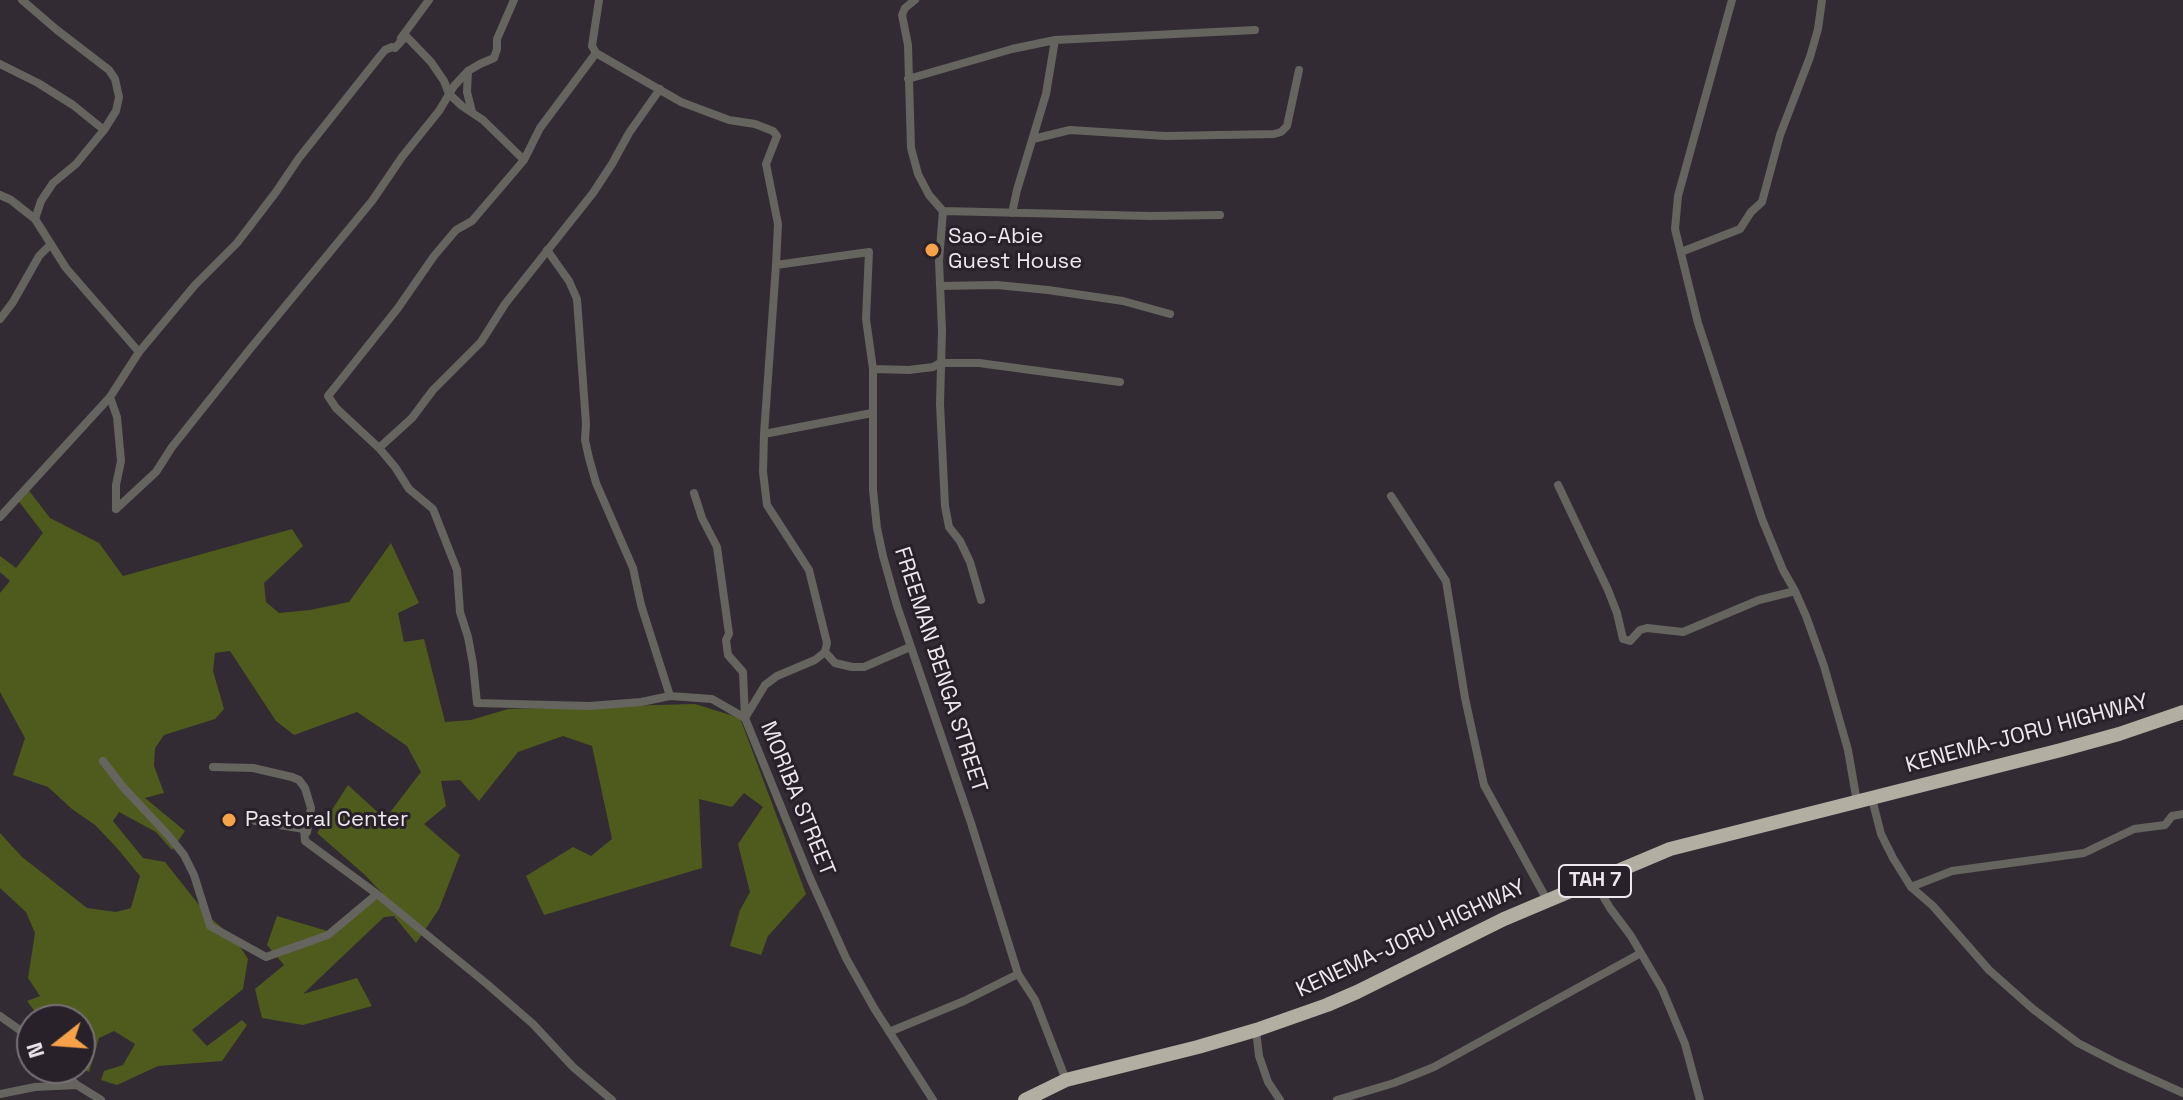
<!DOCTYPE html>
<html>
<head>
<meta charset="utf-8">
<style>
  body { margin:0 }
  #map { position:relative; width:2183px; height:1100px; overflow:hidden; background:#332b33; font-family:"Space Grotesk",sans-serif }
  canvas { display:block }
  .north { position:absolute; left:16px; top:1004px; width:80px; height:80px; box-sizing:border-box; background:#292129; border:2px solid #777177; border-radius:50%; rotate:253deg; font-size:22px; font-weight:700; line-height:32px; text-align:center; color:#ede8ed }
  .north::after { content:''; display:block; margin:auto; width:28px; height:36px; background:#f7a149; clip-path:polygon(50% 0,100% 100%,50% 72%,0 100%) }
</style>
</head>
<body>
<div id="map">
<canvas width="2183" height="1100"></canvas>
<div class="north">N</div>
</div>
<script>
const ctx = document.querySelector('canvas').getContext('2d');
ctx.lineJoin = 'round';
function paint(path, color) { ctx.fillStyle = color; ctx.fill(path, 'evenodd'); }
const shape = rows => new Path2D(rows.map(r => 'M' + r).join(''));
function stroke(path, color, width, dash) { ctx.strokeStyle = color; ctx.lineWidth = width; ctx.lineCap = dash ? 'butt' : 'round'; ctx.setLineDash(dash || []); ctx.stroke(path); }
function label(font, color, halo, rows, align = 'center') {
  ctx.font = font + ' "Space Grotesk",sans-serif'; ctx.lineWidth = 6; ctx.setLineDash([]); ctx.textBaseline = 'middle'; ctx.strokeStyle = halo; ctx.fillStyle = color; for (const [text, x, y, turn = 0] of rows) {
    ctx.save(); ctx.translate(x, y); ctx.rotate((+turn || 0) * Math.PI / 180); ctx.textAlign = isNaN(turn) ? turn : align; if (halo) ctx.strokeText(text, 0, 0); ctx.fillText(text, 0, 0); ctx.restore();
  }
}
const forest = shape([
  [27,488,50,518,99,543,123,576,292,529,303,546,264,583,266,602,279,613,310,610,349,602,391,543,419,603,398,613,404,642,424,639,445,722,471,720,508,709,695,704,740,718,806,894,768,936,761,955,730,946,740,910,750,892,738,844,763,807,744,793,732,807,699,799,702,868,544,915,526,876,573,847,591,856,612,839,592,746,563,736,518,752,479,801,460,780,441,781,446,806,424,824,460,855,439,909,416,943,394,916,384,917,303,994,357,978,372,1006,303,1025,262,1018,255,989,284,965,267,945,277,916,334,933,382,893,365,875,317,833,348,785,385,819,421,772,407,746,357,712,294,735,276,721,230,651,215,653,213,671,224,709,215,719,164,735,155,748,154,766,164,793,145,798,185,831,172,850,156,832,119,812,113,821,143,858,165,862,207,915,235,939,248,959,243,989,192,1030,207,1046,242,1020,247,1025,222,1061,158,1066,117,1085,101,1080,104,1071,123,1065,135,1044,114,1031,99,1038,89,1072,80,1067,80,1020,41,1020,27,1001,40,996,28,978,35,933,26,912,0,888,0,833,22,857,87,908,116,912,131,908,140,876,117,848,95,825,72,809,48,787,13,775,25,738,0,692,0,593,10,581,0,572,0,556,16,568,43,533,17,499]
]);
const street = shape([
  [22,0,57,30,109,70,115,79,119,97,116,111,104,130,76,164,53,183,41,201,35,219],
  [599,0,592,46,596,53,540,128,524,160,472,221,456,230,434,256,398,308,328,396,336,408,379,448,395,467,409,489,433,509,457,570,460,612,468,637,473,664,477,703,589,706,641,702,670,696,712,699,745,718],
  [915,0,905,8,902,15,908,45,911,148,918,174,929,195,943,211,939,261,942,330,940,404,945,506,949,527,960,541,970,562,981,600],
  [1732,0,1678,196,1675,229,1698,323,1762,519,1783,570,1795,591,1806,616,1824,666,1848,750,1857,802],
  [401,38,429,0],
  [596,53,681,102,729,120,755,124,773,131,777,136,766,164,778,224,776,265],
  [0,64,38,83,73,105,104,130],
  [468,71,467,92,472,112],
  [908,79,1012,49,1055,40,1255,30],
  [1033,139,1070,130,1166,136,1274,134,1281,132,1287,126,1299,70],
  [0,195,11,200,35,219,66,268,139,352],
  [943,211,1150,216,1220,215],
  [1012,213,1017,190,1046,94,1055,40],
  [547,250,569,281,577,299,586,424,585,440,589,458,596,483,633,568,641,605,670,696],
  [1681,252,1740,229,1751,212,1762,202,1780,135,1810,57,1818,29,1822,0],
  [940,286,997,285,1048,290,1123,301,1170,314],
  [0,319,13,302,39,256,50,245],
  [873,369,909,370,933,367,940,363,979,363,1120,382],
  [110,397,117,417,121,461,116,485,116,509],
  [764,434,872,413],
  [379,448,412,418,433,390,481,342,505,304,593,193,612,164,629,133,660,89],
  [1558,485,1608,590,1617,613,1623,639,1630,641,1640,630,1647,628,1683,632,1759,600,1795,591],
  [694,493,702,518,717,547,729,634,726,640,728,655,743,672,745,718,810,878,846,958,874,1008,933,1100],
  [1391,496,1446,581,1465,698,1484,785,1547,900],
  [116,509,156,472,172,447,250,349,372,201,402,157,439,111,454,86,468,71,480,64,494,58,497,49,497,39,514,0],
  [0,517,110,397,139,352,195,285,237,243,276,192,299,158,380,56,385,50,392,47,395,48,406,36,431,62,444,81,449,94,462,106,483,120,524,160],
  [825,652,835,663,852,667,864,667,910,647],
  [745,718,765,685,777,676,815,660,825,652,827,643,809,570,767,505,763,472,764,434,776,265,869,252,866,319,873,369,873,490,877,528,883,556,897,606,971,823,1018,974,1035,1000,1066,1080],
  [103,761,123,787,168,835,184,855,194,875,210,926,266,957,328,935,377,894],
  [213,767,253,768,292,777,299,780,305,788,311,808,307,832],
  [1872,799,1881,834,1893,858,1911,887,1933,906,1989,970,2033,1009,2078,1043,2119,1064,2183,1093],
  [255,821,304,829,305,841,377,894,487,984,533,1024,573,1067,612,1100],
  [1594,881,1610,908,1631,936,1662,989,1685,1044,1700,1100],
  [1911,887,1952,871,2084,853,2134,829,2165,825,2172,816,2183,814],
  [0,1016,24,1033,32,1042],
  [1256,1030,1259,1056,1268,1082,1280,1100],
  [889,1032,964,1001,1018,974],
  [58,1068,77,1085,101,1100],
  [0,1094,35,1087,77,1085],
  [1337,1100,1394,1083,1434,1067,1641,953]
]);
const highway = shape([
  [1025,1100,1066,1080,1198,1047,1256,1030,1327,1005,1357,992,1504,919,1670,849,2061,750,2119,734,2183,712]
]);
const markers = [
  [932,250,8,"#f7a149"],
  [229,820,8,"#f7a149"]
];
const shields = [
  [1595,881,72]
];
const shieldNames = [
  ["TAH 7",1595,881]
];
const poiNames = [
  ["Sao-Abie",948,237],
  ["Guest House",948,262],
  ["Pastoral Center",245,820]
];
const streetNames = [
  ["FREEMAN BENGA STREET",940,670,72],
  ["KENEMA-JORU HIGHWAY",2027,734,-15],
  ["MORIBA STREET",797,799,68],
  ["KENEMA-JORU HIGHWAY",1411,939,-25]
];
paint(forest, '#4f5b1c');
stroke(street, '#66645f', 8);
stroke(highway, '#b2afa2', 14);
for (const [x, y, r, color] of markers) { const dot = new Path2D(); dot.arc(x, y, r, 0, 2 * Math.PI); ctx.fillStyle = color; ctx.fill(dot); stroke(dot, '#292129', 3); }
for (const [x, y, w] of shields) { const box = new Path2D(); box.roundRect(x - w / 2, y - 16, w, 32, 6); ctx.fillStyle = '#292129'; ctx.fill(box); stroke(box, '#ede8ed', 2); }
label('bold 20px', '#ede8ed', null, shieldNames);
label('22px', '#ede8ed', '#292129', poiNames, 'left');
label('22px', '#ede8ed', '#292129', streetNames);
</script>
</body>
</html>
